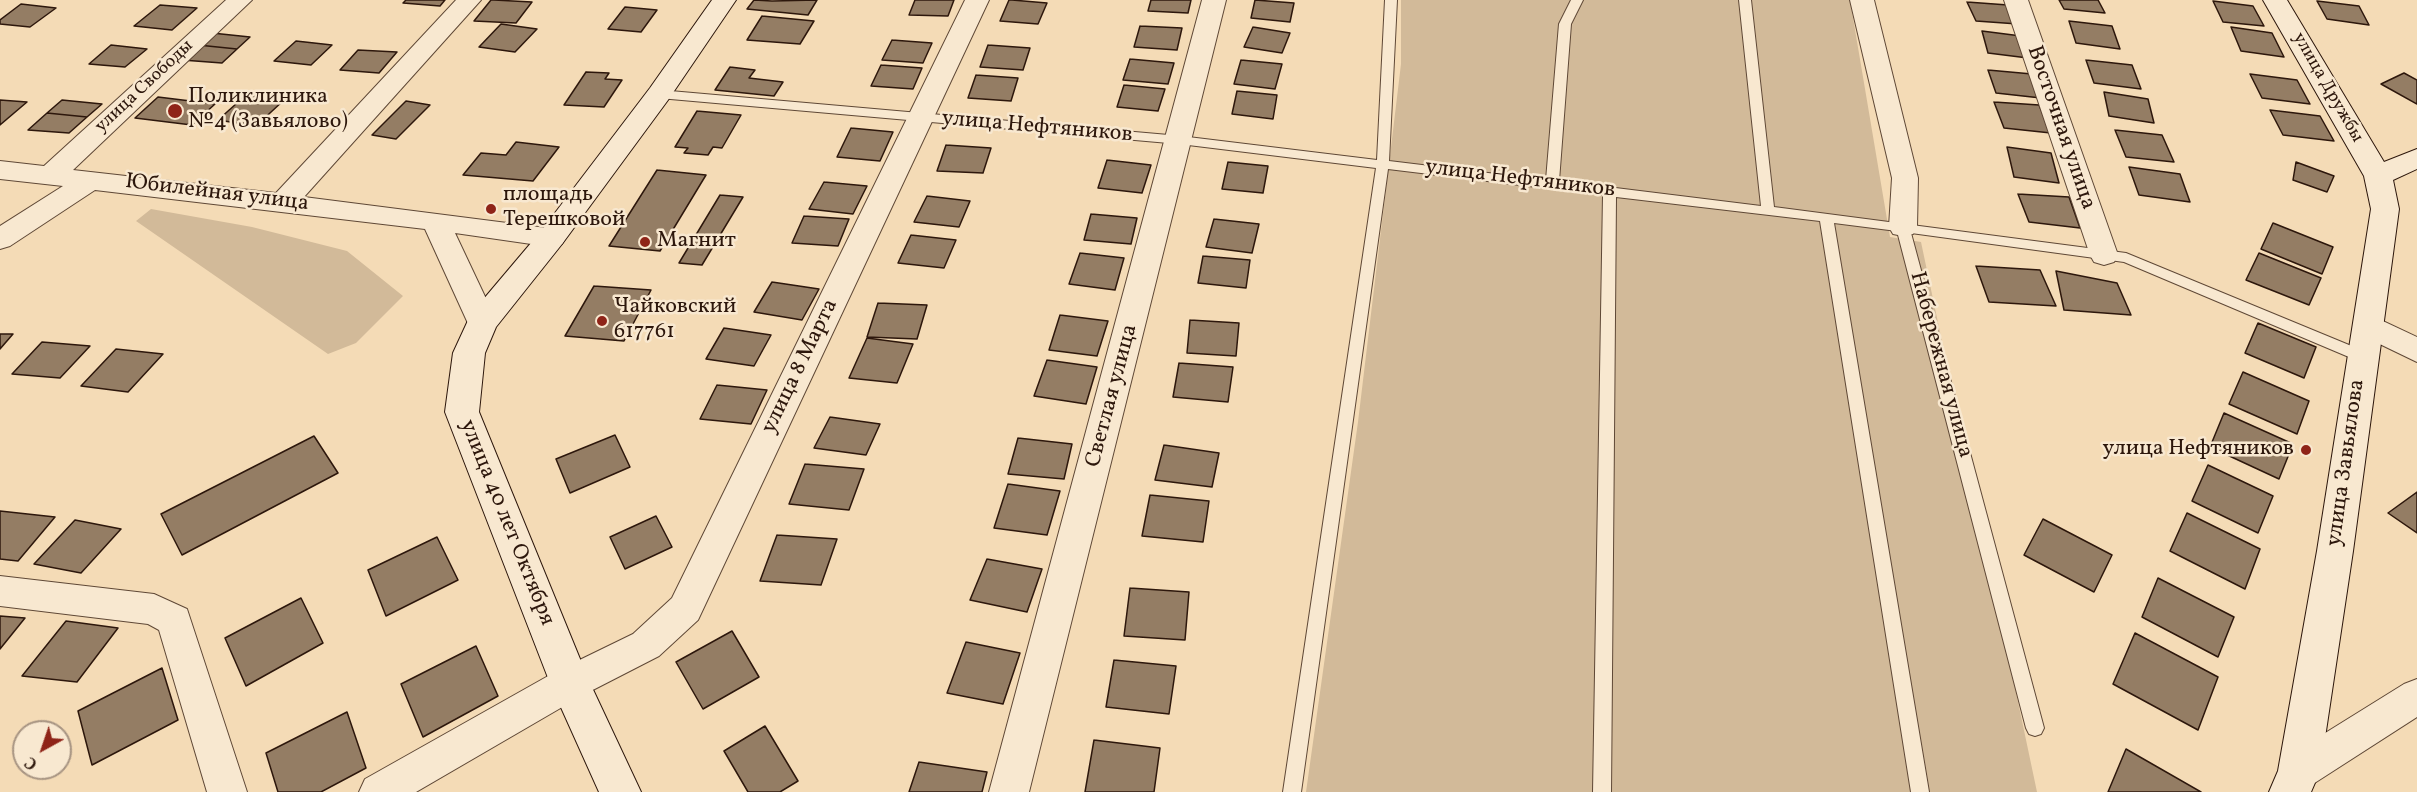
<!DOCTYPE html>
<html>
<head>
<meta charset="utf-8">
<style>
  body { margin:0 }
  #map { position:relative; width:2417px; height:792px; overflow:hidden; background:#f4dbb6; font-family:Vollkorn,serif }
  canvas { display:block }
  .north { position:absolute; left:12px; top:720px; width:60px; height:60px; box-sizing:border-box; background:#f8e8d0; border:2px solid #a79482; border-radius:50%; rotate:220deg; font-size:16px; font-weight:700; line-height:24px; text-align:center; color:#2d170c }
  .north::after { content:''; display:block; margin:auto; width:21px; height:27px; background:#8f2418; clip-path:polygon(50% 0,100% 100%,50% 72%,0 100%) }
</style>
</head>
<body>
<div id="map">
<canvas width="2417" height="792"></canvas>
<div class="north">С</div>
</div>
<script>
const ctx = document.querySelector('canvas').getContext('2d');
ctx.lineJoin = 'round';
function paint(path, color) { ctx.fillStyle = color; ctx.fill(path, 'evenodd'); }
const shape = rows => new Path2D(rows.map(r => 'M' + r).join(''));
function stroke(path, color, width, dash) { ctx.strokeStyle = color; ctx.lineWidth = width; ctx.lineCap = dash ? 'butt' : 'round'; ctx.setLineDash(dash || []); ctx.stroke(path); }
function label(font, color, halo, rows, align = 'center') {
  ctx.font = font + ' Vollkorn,serif'; ctx.lineWidth = 5; ctx.setLineDash([]); ctx.textBaseline = 'middle'; ctx.strokeStyle = halo; ctx.fillStyle = color; for (const [text, x, y, turn = 0] of rows) {
    ctx.save(); ctx.translate(x, y); ctx.rotate((+turn || 0) * Math.PI / 180); ctx.textAlign = isNaN(turn) ? turn : align; if (halo) ctx.strokeText(text, 0, 0); ctx.fillText(text, 0, 0); ctx.restore();
  }
}
const green = shape([
  [1401,0,1850,0,1890,237,1921,242,2037,792,1306,792,1358,422,1401,64],
  [151,209,252,227,347,251,403,296,356,343,328,354,136,221]
]);
const building = shape([
  [406,0,445,0,440,6,403,3,406,0],
  [491,0,494,0,532,2,516,23,474,21,491,0],
  [754,0,772,1,817,0,808,15,747,9,754,0],
  [915,0,954,0,948,16,909,15,915,0],
  [1009,0,1012,0,1047,3,1038,24,1000,21,1009,0],
  [1151,0,1191,0,1188,13,1148,11,1151,0],
  [1255,0,1294,3,1290,22,1251,18,1255,0],
  [2059,0,2098,0,2105,13,2064,9,2059,0],
  [2213,1,2253,6,2264,26,2223,22,2213,1],
  [2317,1,2359,6,2369,25,2327,19,2317,1],
  [1967,2,2008,5,2018,24,1976,21,1967,2],
  [21,4,56,8,30,27,0,24,0,20,21,4],
  [160,5,197,8,172,30,134,26,160,5],
  [625,7,657,10,641,32,608,29,625,7],
  [762,16,814,21,800,44,747,40,762,16],
  [2069,21,2112,26,2120,49,2076,43,2069,21],
  [501,24,537,29,515,52,479,47,501,24],
  [1140,26,1182,28,1177,50,1134,47,1140,26],
  [1253,27,1290,33,1282,53,1244,47,1253,27],
  [2231,27,2272,33,2284,57,2241,51,2231,27],
  [1982,31,2021,36,2028,58,1988,53,1982,31],
  [212,33,250,37,237,49,198,45,212,33],
  [892,40,932,43,923,63,882,60,892,40],
  [296,41,332,45,311,65,274,61,296,41],
  [111,45,147,49,125,67,89,64,111,45],
  [198,45,237,49,222,63,182,60,198,45],
  [988,45,1030,48,1023,70,980,67,988,45],
  [358,50,397,52,379,73,340,70,358,50],
  [1130,59,1174,63,1168,84,1123,80,1130,59],
  [1241,60,1282,64,1275,89,1234,84,1241,60],
  [2086,60,2132,65,2141,89,2094,83,2086,60],
  [881,65,922,68,913,89,871,86,881,65],
  [730,67,755,70,749,78,783,82,774,96,715,90,730,67],
  [1988,70,2032,74,2041,98,1996,93,1988,70],
  [586,72,609,73,605,79,622,80,604,107,564,105,586,72],
  [2404,73,2417,80,2417,104,2381,84,2404,73],
  [2250,74,2297,80,2310,104,2262,98,2250,74],
  [976,75,1018,78,1011,101,968,98,976,75],
  [1124,85,1165,89,1158,111,1117,107,1124,85],
  [1237,91,1277,95,1273,119,1232,114,1237,91],
  [2104,92,2148,99,2154,123,2109,116,2104,92],
  [246,95,284,100,256,126,218,120,246,95],
  [158,97,215,104,192,125,135,118,158,97],
  [0,100,27,102,0,125,0,100],
  [62,100,102,104,87,117,47,113,62,100],
  [406,101,430,105,396,139,372,135,406,101],
  [1994,102,2039,105,2051,133,2004,128,1994,102],
  [2270,110,2320,116,2334,141,2283,135,2270,110],
  [697,111,741,115,722,148,713,147,708,155,684,153,688,148,675,147,697,111],
  [47,113,87,117,69,133,28,130,47,113],
  [851,128,893,132,880,161,837,157,851,128],
  [2115,130,2162,135,2174,162,2126,157,2115,130],
  [516,142,559,147,533,181,463,175,481,153,506,155,516,142],
  [946,145,991,148,983,173,937,171,946,145],
  [2007,147,2051,153,2059,183,2014,177,2007,147],
  [1107,160,1151,165,1142,193,1098,188,1107,160],
  [1228,162,1268,166,1263,193,1222,189,1228,162],
  [2296,162,2334,176,2327,192,2293,180,2296,162],
  [2129,167,2180,174,2190,202,2139,195,2129,167],
  [657,170,706,175,660,251,609,246,657,170],
  [824,182,867,186,853,214,809,209,824,182],
  [2018,194,2069,197,2080,228,2029,222,2018,194],
  [720,195,743,197,702,265,679,263,720,195],
  [927,196,970,201,959,227,914,222,927,196],
  [1091,214,1137,218,1131,244,1084,240,1091,214],
  [804,216,849,219,838,246,792,243,804,216],
  [1214,219,1259,224,1252,253,1206,247,1214,219],
  [2273,223,2333,247,2322,274,2261,249,2273,223],
  [911,235,956,240,944,268,898,263,911,235],
  [1080,253,1124,258,1115,290,1069,284,1080,253],
  [2259,253,2321,278,2309,305,2246,280,2259,253],
  [1203,256,1250,260,1246,288,1198,283,1203,256],
  [1976,266,2040,270,2056,306,1989,302,1976,266],
  [2056,271,2117,283,2131,315,2064,310,2056,271],
  [772,282,819,289,802,320,754,312,772,282],
  [594,286,651,290,624,341,565,336,594,286],
  [878,303,927,305,917,339,867,337,878,303],
  [1060,315,1108,321,1097,356,1049,350,1060,315],
  [1190,320,1239,323,1236,356,1187,353,1190,320],
  [2258,323,2316,347,2304,378,2245,353,2258,323],
  [724,328,771,335,754,366,706,359,724,328],
  [0,334,13,334,0,349,0,334],
  [867,338,913,344,897,383,849,378,867,338],
  [42,342,90,346,60,378,12,374,42,342],
  [116,349,163,354,128,392,81,386,116,349],
  [1047,360,1097,367,1086,404,1034,396,1047,360],
  [1179,363,1233,367,1228,402,1173,397,1179,363],
  [2243,372,2309,401,2297,434,2229,404,2243,372],
  [717,385,767,390,751,424,700,419,717,385],
  [2224,413,2293,444,2279,479,2210,447,2224,413],
  [830,417,880,424,866,455,814,448,830,417],
  [615,435,630,467,570,493,556,459,615,435],
  [314,436,338,473,182,555,161,514,314,436],
  [1018,438,1072,444,1064,479,1008,474,1018,438],
  [1164,445,1219,453,1212,487,1155,480,1164,445],
  [805,464,864,469,849,510,789,504,805,464],
  [2208,465,2273,496,2258,533,2192,501,2208,465],
  [1008,484,1060,491,1047,535,994,528,1008,484],
  [2417,492,2417,533,2388,513,2417,492],
  [1150,495,1209,501,1203,542,1142,536,1150,495],
  [0,511,55,517,18,561,0,559,0,511],
  [2187,513,2260,549,2245,589,2170,551,2187,513],
  [656,516,672,547,625,569,610,537,656,516],
  [2043,519,2112,555,2094,592,2024,555,2043,519],
  [75,520,121,529,81,573,34,564,75,520],
  [777,535,837,539,821,585,760,581,777,535],
  [437,537,458,580,386,616,368,570,437,537],
  [987,559,1042,569,1027,612,970,600,987,559],
  [2158,578,2234,617,2218,657,2142,617,2158,578],
  [1130,588,1189,592,1185,640,1124,636,1130,588],
  [301,598,323,643,246,686,225,638,301,598],
  [0,616,25,618,0,649,0,616],
  [66,621,118,628,77,682,22,676,66,621],
  [732,631,759,677,703,709,676,662,732,631],
  [2135,633,2218,677,2198,730,2113,684,2135,633],
  [966,642,1020,653,1003,704,947,693,966,642],
  [476,646,498,696,423,737,401,684,476,646],
  [1114,660,1176,666,1169,714,1106,707,1114,660],
  [162,668,178,720,92,765,78,711,162,668],
  [347,712,366,768,321,792,278,792,266,753,347,712],
  [765,726,798,781,780,792,748,792,724,751,765,726],
  [1094,740,1160,748,1154,792,1085,792,1094,740],
  [2126,749,2201,792,2108,792,2126,749],
  [919,762,987,772,982,792,909,792,919,762]
]);
const lane = shape([
  [1385,0,1397,0,1389,161,1546,180,1559,24,1571,0,1583,0,1571,24,1559,181,1761,206,1739,0,1751,0,1774,207,2126,253,2366,352,2368,356,2361,361,2356,360,2124,262,1911,233,2044,728,2041,734,2035,736,2029,734,2026,728,1897,231,1834,223,1929,792,1911,792,1820,221,1616,197,1611,792,1593,792,1603,195,1388,169,1301,792,1283,792,1376,168,1180,144,659,98,653,94,659,90,1180,136,1377,160,1385,0]
]);
const street = shape([
  [226,0,252,0,73,170,276,193,456,0,481,0,304,197,562,230,566,237,562,244,552,247,455,233,497,322,493,330,482,333,471,330,425,229,95,190,10,246,0,249,0,226,63,186,0,179,0,161,44,166,226,0],
  [965,0,989,0,698,620,659,656,583,695,416,792,359,792,365,779,557,671,633,634,672,598,965,0],
  [1202,0,1226,0,1029,792,989,792,1202,0],
  [1850,0,1874,0,1918,178,1917,227,1913,234,1903,236,1893,234,1889,227,1892,178,1850,0],
  [2004,0,2028,0,2118,255,2114,262,2104,265,2094,262,2090,255,2004,0],
  [2370,315,2417,337,2417,362,2359,334,2355,326,2359,318,2370,315],
  [0,576,154,594,187,609,247,792,207,792,159,630,148,624,0,606,0,576],
  [2417,679,2417,717,2313,784,2299,789,2285,784,2279,771,2285,758,2404,684,2417,679]
]);
const secondary = shape([
  [712,0,736,0,668,100,562,244,496,327,485,353,479,412,589,681,641,792,599,792,550,683,445,412,453,353,471,314,542,230,650,88,712,0],
  [2263,0,2287,0,2384,162,2417,149,2417,169,2393,180,2399,209,2353,551,2320,771,2311,792,2269,792,2278,771,2317,551,2371,209,2364,176,2263,0]
]);
const markers = [
  [175,111,8,"#8f2418"],
  [491,209,6,"#8f2418"],
  [645,242,6,"#8f2418"],
  [602,321,6,"#8f2418"],
  [2306,450,6,"#8f2418"]
];
const farStreetnames = [
  ["улица Свободы",145,87,-43],
  ["улица Дружбы",2327,88,60]
];
const poiNames = [
  ["Поликлиника",188,98],
  ["№4 (Завьялово)",188,123],
  ["площадь",503,196],
  ["Терешковой",503,221],
  ["Магнит",657,242],
  ["Чайковский",614,308],
  ["617761",614,333],
  ["улица Нефтяников",2294,450,"right"]
];
const streetNames = [
  ["улица Нефтяников",1037,128,5],
  ["Восточная улица",2060,128,71],
  ["улица Нефтяников",1520,180,7],
  ["Юбилейная улица",217,194,7],
  ["Набережная улица",1940,365,75],
  ["улица 8 Марта",801,367,-64],
  ["Светлая улица",1113,396,-75],
  ["улица Завьялова",2347,463,-82],
  ["улица 40 лет Октября",506,523,68]
];
paint(green, '#d2ba99');
paint(building, '#947d64');
stroke(building, '#2d170c', 1.5);
stroke(lane, '#5f4836', 2);
stroke(street, '#5f4836', 2);
stroke(secondary, '#2d170c', 2);
paint(lane, '#f8e8d0');
paint(street, '#f8e8d0');
paint(secondary, '#f8e8d0');
for (const [x, y, r, color] of markers) { const dot = new Path2D(); dot.arc(x, y, r, 0, 2 * Math.PI); ctx.fillStyle = color; ctx.fill(dot); stroke(dot, '#f8e8d0', 2); }
label('18px', '#2d170c', '#f8e8d0', farStreetnames);
label('22px', '#2d170c', '#f8e8d0', poiNames, 'left');
label('22px', '#2d170c', '#f8e8d0', streetNames);
</script>
</body>
</html>
